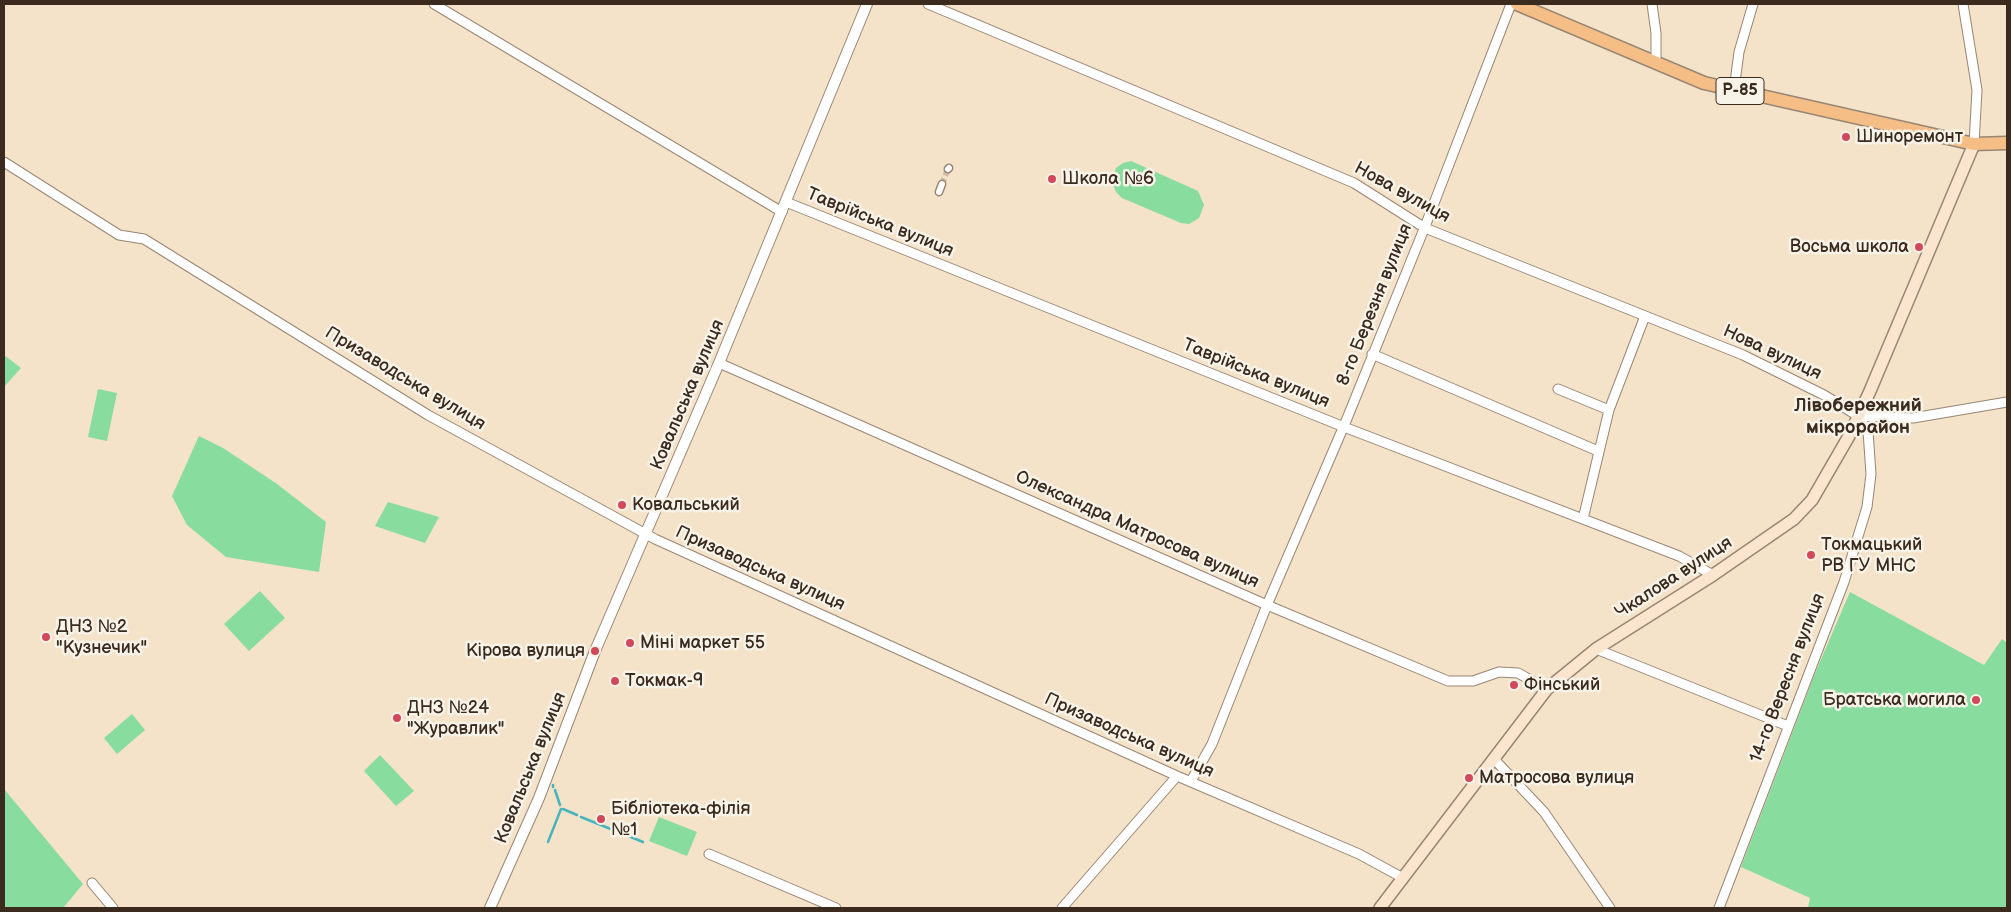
<!DOCTYPE html>
<html>
<head>
<meta charset="utf-8">
<style>
  body { margin:0 }
  #map { position:relative; width:2011px; height:912px; overflow:hidden; background:#f4e2c9; font-family:"Balsamiq Sans",sans-serif }
  canvas { display:block }
  .frame { position:absolute; inset:0; border:5px solid #3b2a1e; pointer-events:none }
</style>
</head>
<body>
<div id="map">
<canvas width="2011" height="912"></canvas>
<div class="frame"></div>
</div>
<script>
const ctx = document.querySelector('canvas').getContext('2d');
ctx.lineJoin = 'round';
function paint(path, color) { ctx.fillStyle = color; ctx.fill(path, 'evenodd'); }
const shape = rows => new Path2D(rows.map(r => 'M' + r).join(''));
function stroke(path, color, width, dash) { ctx.strokeStyle = color; ctx.lineWidth = width; ctx.lineCap = dash ? 'butt' : 'round'; ctx.setLineDash(dash || []); ctx.stroke(path); }
function label(font, color, halo, rows, align = 'center') {
  ctx.font = font + ' "Balsamiq Sans",sans-serif'; ctx.lineWidth = 5; ctx.setLineDash([]); ctx.textBaseline = 'middle'; ctx.strokeStyle = halo; ctx.fillStyle = color; for (const [text, x, y, turn = 0] of rows) {
    ctx.save(); ctx.translate(x, y); ctx.rotate((+turn || 0) * Math.PI / 180); ctx.textAlign = isNaN(turn) ? turn : align; if (halo) ctx.strokeText(text, 0, 0); ctx.fillText(text, 0, 0); ctx.restore();
  }
}
const green = shape([
  [1131,161,1198,191,1204,205,1199,218,1189,224,1181,223,1122,198,1116,192,1113,185,1113,176,1116,168,1123,163],
  [4,355,21,368,4,387],
  [98,389,117,393,107,441,88,437],
  [199,436,223,448,277,484,326,522,319,572,226,557,187,525,172,496],
  [388,502,439,517,425,543,375,526],
  [260,591,285,618,249,651,224,624],
  [1850,592,1984,665,2002,639,2007,643,2007,908,1808,908,1810,898,1741,867,1816,671],
  [132,714,145,730,117,754,104,738],
  [380,755,414,791,396,806,364,771],
  [4,789,83,884,63,908,4,908],
  [659,817,697,832,687,856,649,841]
]);
const stream = shape([
  [553,785,553,787],
  [555,790,560,805],
  [563,809,577,815],
  [581,817,623,834],
  [626,835,643,842],
  [548,842,561,809]
]);
const pedestrianTunnel = shape([
  [942,184,948,169]
]);
const pedestrian = shape([
  [948,169,949,168],
  [939,192,942,184]
]);
const minor = shape([
  [434,4,782,212],
  [928,4,1354,183,1425,228,1743,355,1824,395,1858,416,1868,431,1871,474,1867,507,1844,582,1719,908],
  [1652,4,1656,33,1656,63],
  [1963,4,1977,90,1974,144],
  [1734,90,1739,52,1753,4],
  [4,162,119,235,144,239,428,415,655,539,1177,776,1359,854,1403,878],
  [786,202,1344,427,1679,556,1713,575],
  [1372,354,1598,451],
  [719,363,1267,605,1448,681,1473,681,1499,672,1518,673,1547,689],
  [1558,389,1609,410],
  [1858,416,1913,418,2007,402],
  [1583,519,1609,410,1645,316],
  [1596,649,1788,726],
  [1494,759,1544,812,1610,908],
  [1191,781,1212,744,1267,605,1346,421,1426,224,1511,4],
  [709,854,836,908],
  [92,883,113,908],
  [1062,908,1177,776]
]);
const tertiary = shape([
  [490,908,539,798,595,651,719,363,867,4]
]);
const secondary = shape([
  [1380,908,1547,689,1596,649,1713,575,1794,519,1812,500,1849,436,1870,391,1974,144]
]);
const primary = shape([
  [1517,4,1704,83,1974,144,2007,143]
]);
const markers = [
  [1846,137,5,"#d1495b"],
  [1052,179,5,"#d1495b"],
  [1919,247,5,"#d1495b"],
  [622,505,5,"#d1495b"],
  [1811,555,5,"#d1495b"],
  [46,637,5,"#d1495b"],
  [630,643,5,"#d1495b"],
  [595,651,5,"#d1495b"],
  [615,681,5,"#d1495b"],
  [1514,685,5,"#d1495b"],
  [1976,700,5,"#d1495b"],
  [397,718,5,"#d1495b"],
  [1469,778,5,"#d1495b"],
  [601,819,5,"#d1495b"]
];
const shields = [
  [1740,91,48]
];
const shieldNames = [
  ["Р-85",1740,91]
];
const poiNames = [
  ["Шиноремонт",1856,137],
  ["Школа №6",1062,179],
  ["Восьма школа",1909,247,"right"],
  ["Ковальський",632,505],
  ["Токмацький",1821,545],
  ["РВ ГУ МНС",1821,566],
  ["ДНЗ №2",56,627],
  ["\"Кузнечик\"",56,648],
  ["Міні маркет 55",640,643],
  ["Кірова вулиця",585,651,"right"],
  ["Токмак-9",625,681],
  ["Фінський",1524,685],
  ["Братська могила",1966,700,"right"],
  ["ДНЗ №24",407,708],
  ["\"Журавлик\"",407,729],
  ["Матросова вулиця",1479,778],
  ["Бібліотека-філія",611,809],
  ["№1",611,830]
];
const streetNames = [
  ["Нова вулиця",1402,193,29],
  ["Таврійська вулиця",880,223,22],
  ["8-го Березня вулиця",1375,305,-68],
  ["Нова вулиця",1772,353,25],
  ["Таврійська вулиця",1256,374,22],
  ["Призаводська вулиця",405,379,31],
  ["Ковальська вулиця",688,395,-67],
  ["Олександра Матросова вулиця",1137,530,24],
  ["Призаводська вулиця",760,569,24],
  ["Чкалова вулиця",1674,578,-33],
  ["14-го Вересня вулиця",1788,678,-69],
  ["Призаводська вулиця",1129,736,24],
  ["Ковальська вулиця",531,768,-68]
];
const neighbourhoodNames = [
  ["Лівобережний",1858,406],
  ["мікрорайон",1858,428]
];
paint(green, '#88dc9e');
stroke(stream, '#46b5bd', 2.5);
stroke(pedestrianTunnel, '#cfbda7', 6, [6, 3]);
stroke(pedestrian, '#988674', 9);
stroke(minor, '#988674', 11);
stroke(tertiary, '#988674', 12);
stroke(secondary, '#988674', 14);
stroke(primary, '#988674', 15);
stroke(pedestrian, '#fff', 6);
stroke(minor, '#fff', 9);
stroke(tertiary, '#fff', 10);
stroke(secondary, '#fbe5cf', 11);
stroke(primary, '#f6be87', 12);
for (const [x, y, r, color] of markers) { const dot = new Path2D(); dot.arc(x, y, r, 0, 2 * Math.PI); ctx.fillStyle = color; ctx.fill(dot); stroke(dot, '#f7f3e8', 2); }
for (const [x, y, w] of shields) { const box = new Path2D(); box.roundRect(x - w / 2, y - 13.5, w, 27, 4); ctx.fillStyle = '#f7f3e8'; ctx.fill(box); stroke(box, '#3b2a1e', 1); }
label('bold 16px', '#3b2a1e', null, shieldNames);
label('18px', '#3b2a1e', '#f7f3e8', poiNames, 'left');
label('18px', '#3b2a1e', '#f7f3e8', streetNames);
label('bold 19px', '#3b2a1e', '#f7f3e8', neighbourhoodNames);
</script>
</body>
</html>
